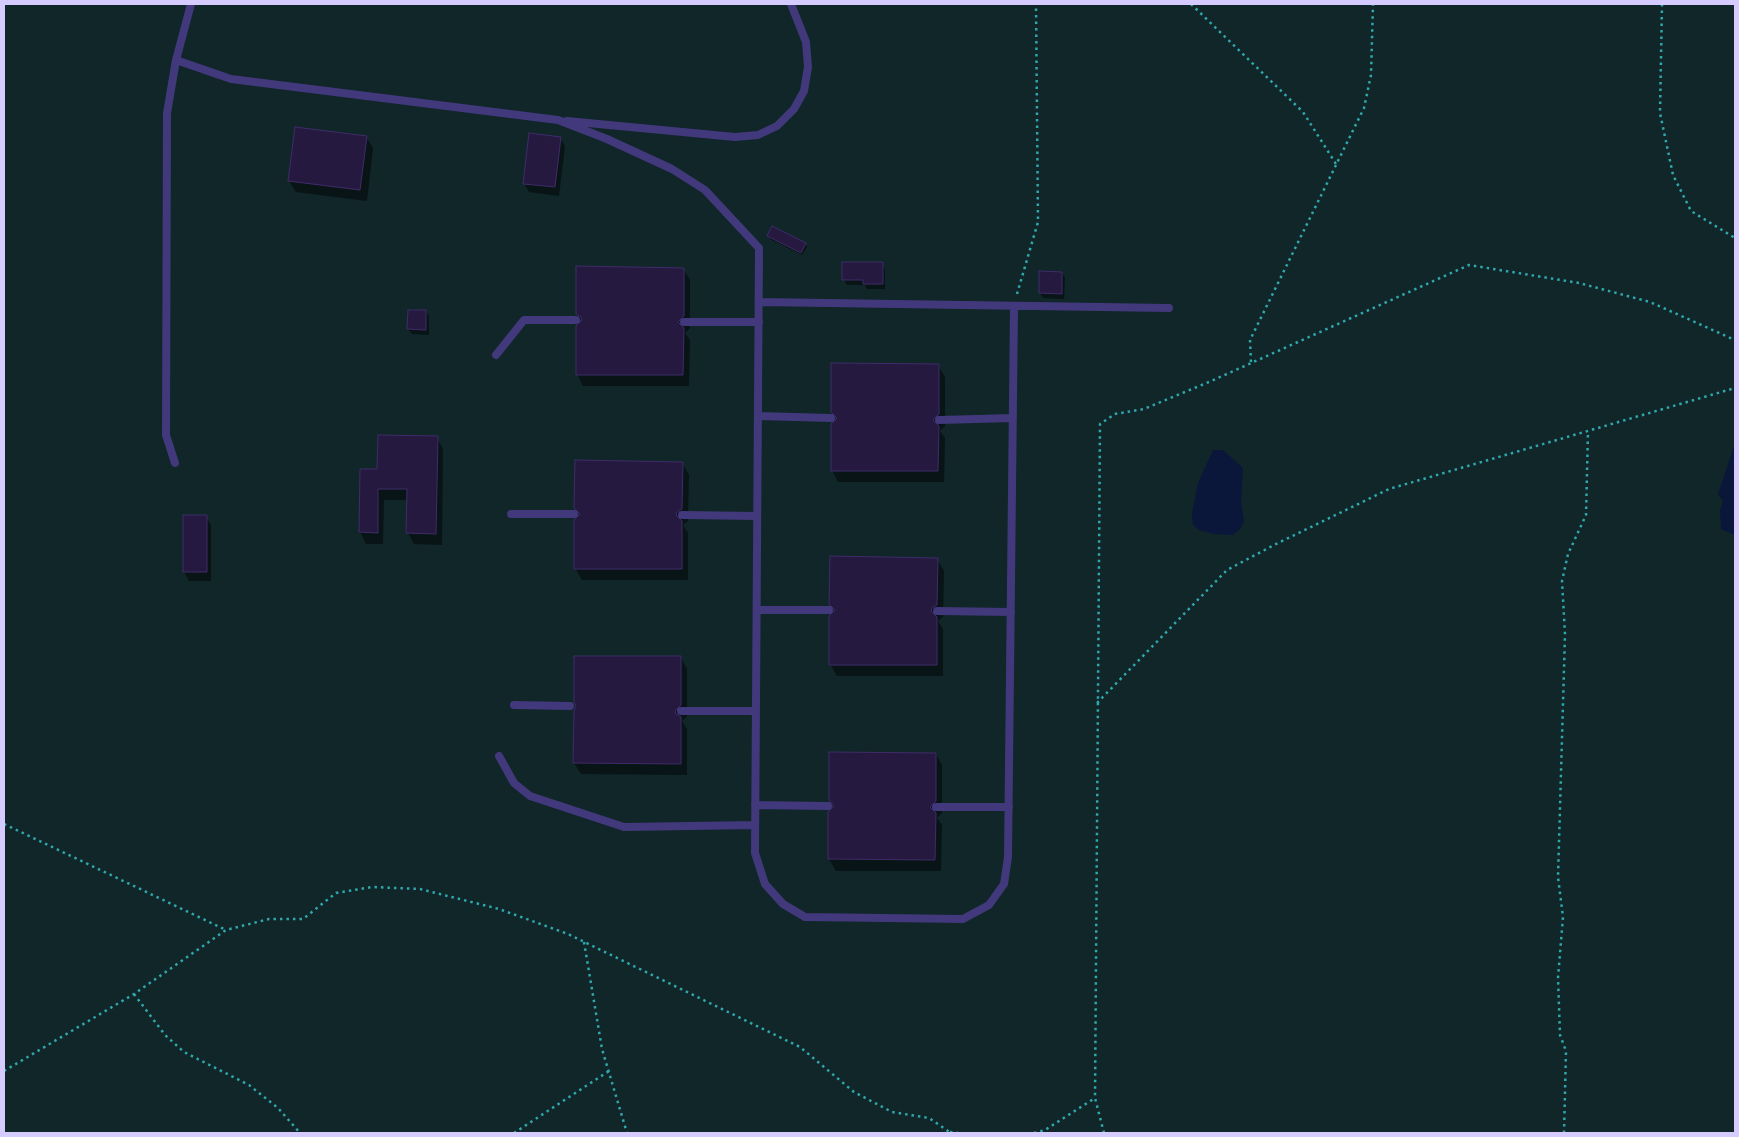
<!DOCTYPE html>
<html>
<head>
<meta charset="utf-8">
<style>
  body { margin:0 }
  #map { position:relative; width:1739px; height:1137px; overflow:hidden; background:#110d1e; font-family:Roboto,sans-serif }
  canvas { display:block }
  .frame { position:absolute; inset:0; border:5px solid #d6cbfe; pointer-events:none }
</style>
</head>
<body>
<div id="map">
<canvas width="1739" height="1137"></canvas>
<div class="frame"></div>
</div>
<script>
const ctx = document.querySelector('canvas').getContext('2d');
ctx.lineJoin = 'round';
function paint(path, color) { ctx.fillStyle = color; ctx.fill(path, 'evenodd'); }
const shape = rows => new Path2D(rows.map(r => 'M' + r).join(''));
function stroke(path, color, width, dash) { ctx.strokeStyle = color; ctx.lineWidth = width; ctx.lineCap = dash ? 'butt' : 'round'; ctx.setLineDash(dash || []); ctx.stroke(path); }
const green = shape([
  [4,4,1735,4,1735,1133,4,1133]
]);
const water = shape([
  [1735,443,1735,535,1721,529,1720,510,1723,501,1718,494],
  [1213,450,1223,450,1243,468,1241,502,1244,521,1241,528,1233,535,1214,534,1199,530,1193,525,1192,514,1198,483]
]);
const shadow = shape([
  [366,137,373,148,367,201,296,192,289,181],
  [560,138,565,146,559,196,529,192,524,183],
  [773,228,805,244,807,247,802,255,770,239,768,236],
  [882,263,885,269,885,289,867,289,865,285,847,285,844,280],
  [683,269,690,280,690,328,685,333,690,340,689,386,583,386,577,374,582,322,577,314],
  [1062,273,1065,278,1064,299,1043,298,1040,293],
  [426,311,429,317,429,335,412,334,408,329],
  [938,365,945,377,945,426,940,431,945,438,944,482,838,482,832,470,837,419,832,412],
  [437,438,443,449,442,545,414,544,408,533,408,500,384,500,383,544,366,544,360,532,361,470,379,471],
  [682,463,689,475,688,521,683,525,688,533,688,580,582,580,575,568,580,516,576,508],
  [184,517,206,517,211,525,211,581,189,581,184,572],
  [937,559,944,571,943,617,938,621,943,629,943,676,837,676,830,664,835,612,831,604],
  [681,658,687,669,687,717,682,721,687,729,687,775,581,774,574,763,577,706],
  [936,754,942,765,942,813,937,818,942,825,941,871,836,871,829,859,830,812,834,807,830,800]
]);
const building = shape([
  [295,127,367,136,360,190,288,181,295,127],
  [529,133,561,137,555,187,523,184,529,133],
  [772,226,806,243,801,253,767,236,772,226],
  [842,262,883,262,883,284,863,284,863,280,842,280,842,262],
  [576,266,684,268,684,316,678,322,684,328,683,375,576,375,576,326,582,320,581,317,576,314,576,266],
  [1039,271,1062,272,1062,294,1039,293,1039,271],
  [408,310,426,310,426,330,407,329,408,310],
  [831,363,939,364,939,414,933,420,939,426,938,471,831,471,831,424,837,418,831,412,831,363],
  [378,435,438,436,436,534,406,533,407,489,378,489,378,533,359,532,360,469,377,469,378,435],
  [575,460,683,462,682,509,677,512,676,515,682,521,682,569,574,569,574,520,580,514,574,508,575,460],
  [183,515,207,515,207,572,183,572,183,515],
  [830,556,938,558,937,605,932,608,931,611,937,617,937,665,829,665,829,616,835,610,829,604,830,556],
  [574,656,681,656,681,705,675,711,676,714,681,717,681,764,573,763,574,710,576,706,574,702,574,656],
  [829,752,936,753,936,801,930,807,936,813,935,860,828,859,828,812,834,806,829,800,829,752]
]);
const path = shape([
  [1191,4,1303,112,1336,164],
  [1662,4,1660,113,1673,175,1691,211,1735,238],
  [1017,294,1038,222,1036,4],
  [1251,362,1250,340,1364,108,1371,75,1373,4],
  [1097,703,1227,570,1274,545,1389,489,1735,388],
  [4,824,226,930],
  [584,942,602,1049,627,1133],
  [134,994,165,1035,184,1052,249,1085,278,1108,300,1133],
  [4,1071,134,994,226,930,269,919,303,919,336,893,372,887,420,889,499,909,568,934,800,1047,854,1092,892,1112,929,1118,951,1133],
  [950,1132,958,1133],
  [514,1133,609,1071],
  [1034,1133,1045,1130,1095,1098],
  [1104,1133,1095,1098,1100,424,1115,414,1144,409,1209,382,1469,265,1579,283,1650,302,1735,340],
  [1564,1133,1566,1051,1560,1035,1558,978,1563,917,1558,877,1565,634,1562,581,1568,554,1586,515,1588,431]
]);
const service = shape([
  [176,60,231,79,558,120,607,139,672,169,705,190,759,248,755,853,765,884,783,904,805,917,963,919,989,905,1004,884,1008,857,1014,307],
  [567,121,735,137,758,135,777,126,794,109,804,91,808,67,806,42,791,4],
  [759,302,1169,308],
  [684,322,759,322],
  [496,355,524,320,576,320],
  [758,416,831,418],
  [939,420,1013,418],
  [175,463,166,435,167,113,176,60,191,4],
  [511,514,574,514],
  [682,515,757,516],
  [757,610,829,610],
  [937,611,1011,612],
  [514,705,570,706],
  [681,711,756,711],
  [499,756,514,783,530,796,624,827,755,825],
  [755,805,828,806],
  [936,807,1009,807]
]);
paint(green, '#102628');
paint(water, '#0a163a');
paint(shadow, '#0007');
paint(building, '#25193f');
stroke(building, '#3f2c6a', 1);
stroke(path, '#30a7ad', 2.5, [2.5, 4]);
stroke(service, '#42387c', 8);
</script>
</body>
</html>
